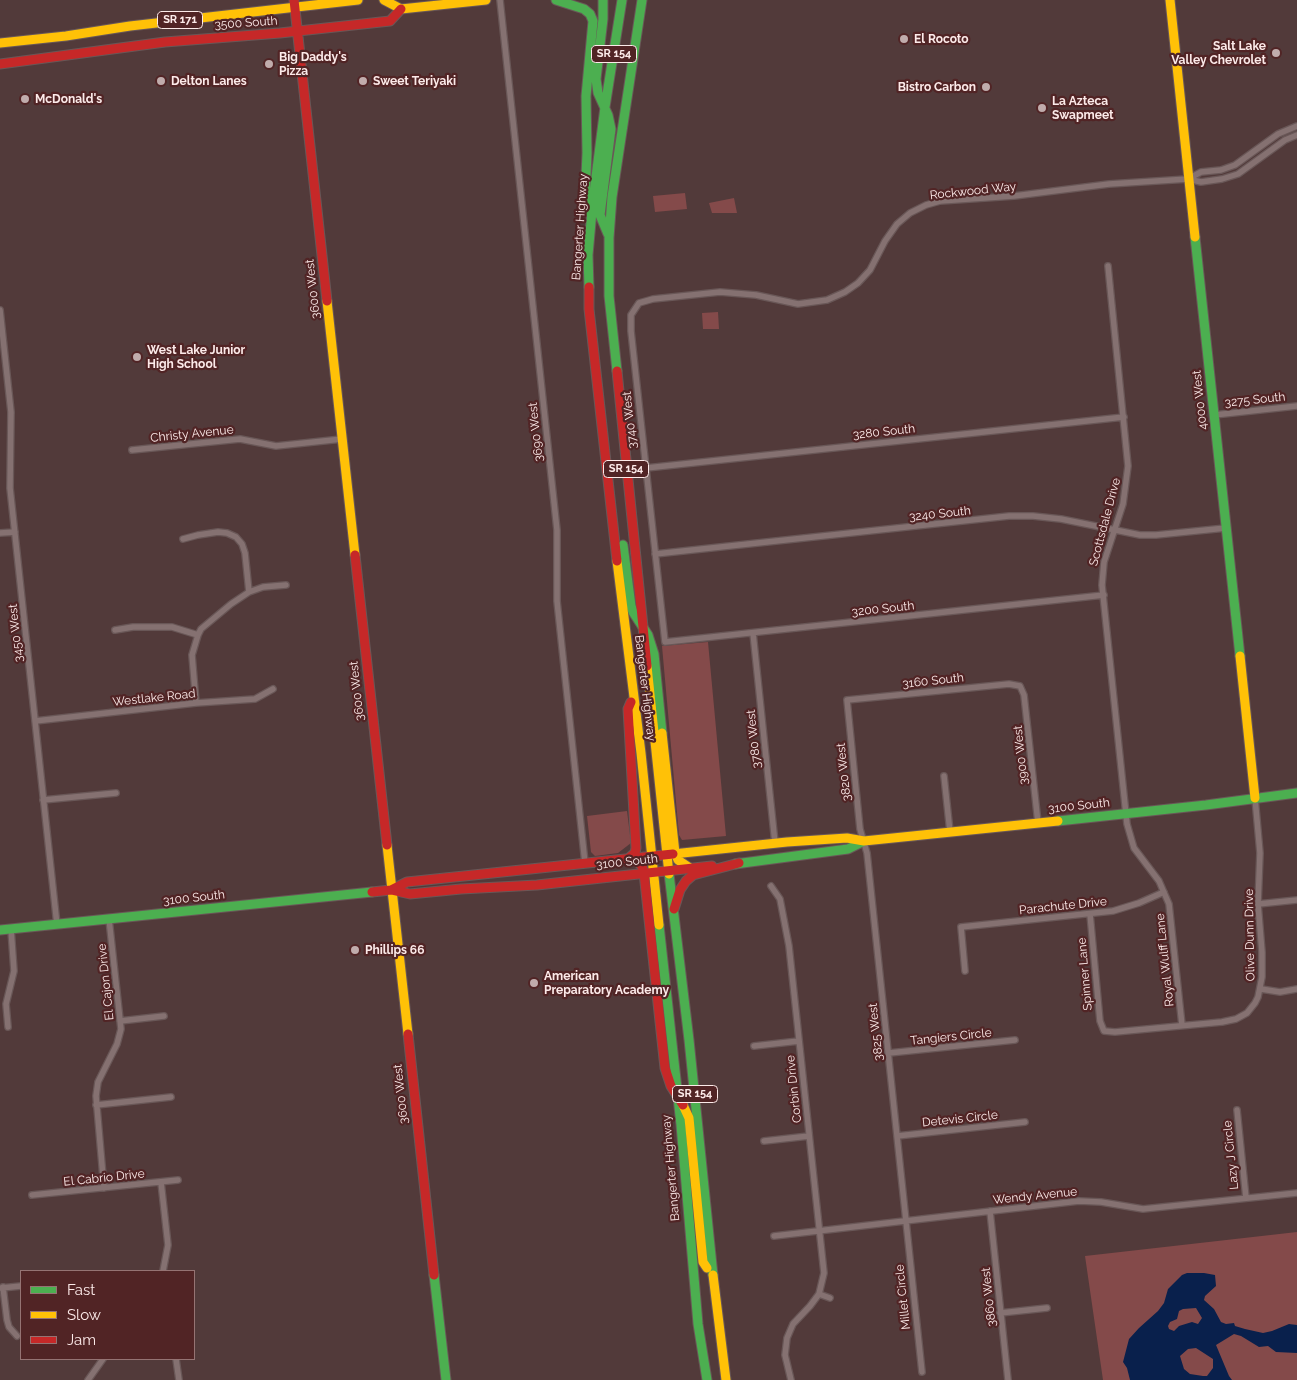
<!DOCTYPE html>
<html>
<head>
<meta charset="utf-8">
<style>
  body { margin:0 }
  #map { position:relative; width:1297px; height:1380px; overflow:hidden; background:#523a3a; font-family:Raleway,sans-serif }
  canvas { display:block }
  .legend { position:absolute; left:20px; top:1270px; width:175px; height:90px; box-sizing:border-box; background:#512425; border:1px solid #957373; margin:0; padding:6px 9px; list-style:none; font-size:15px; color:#fceae9 }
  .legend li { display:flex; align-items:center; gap:10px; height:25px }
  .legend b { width:25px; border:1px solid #957373 }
</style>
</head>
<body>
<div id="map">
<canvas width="1297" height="1380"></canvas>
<ul class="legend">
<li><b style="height:6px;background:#4caf50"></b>Fast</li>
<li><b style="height:6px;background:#ffc107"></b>Slow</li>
<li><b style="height:6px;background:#c62828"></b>Jam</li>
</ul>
</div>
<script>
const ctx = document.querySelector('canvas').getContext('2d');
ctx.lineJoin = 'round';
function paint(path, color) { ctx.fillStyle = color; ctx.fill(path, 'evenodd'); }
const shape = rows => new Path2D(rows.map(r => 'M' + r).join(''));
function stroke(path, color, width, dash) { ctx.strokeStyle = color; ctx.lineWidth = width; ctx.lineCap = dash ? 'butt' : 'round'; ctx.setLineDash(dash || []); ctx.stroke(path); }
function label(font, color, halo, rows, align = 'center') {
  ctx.font = font + ' Raleway,sans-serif'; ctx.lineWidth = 4.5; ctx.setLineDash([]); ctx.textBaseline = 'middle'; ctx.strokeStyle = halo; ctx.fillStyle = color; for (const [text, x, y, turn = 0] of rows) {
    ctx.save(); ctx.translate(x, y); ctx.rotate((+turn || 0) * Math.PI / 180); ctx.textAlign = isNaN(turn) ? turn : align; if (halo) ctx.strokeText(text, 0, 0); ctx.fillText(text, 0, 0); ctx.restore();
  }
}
const green = shape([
  [685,193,687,209,655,212,653,196],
  [734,198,737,213,712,213,709,203],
  [718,312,719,329,703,329,702,313],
  [708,642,726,836,682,840,679,835,662,646],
  [627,811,631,843,618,853,595,856,591,852,587,816],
  [1297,1232,1297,1380,1103,1380,1085,1256]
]);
const water = shape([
  [1187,1273,1204,1273,1215,1275,1216,1286,1205,1296,1204,1300,1214,1309,1221,1322,1226,1324,1234,1323,1235,1326,1245,1329,1263,1333,1272,1331,1289,1324,1297,1325,1297,1353,1276,1352,1268,1346,1259,1347,1241,1336,1234,1334,1216,1345,1229,1376,1232,1380,1130,1380,1127,1368,1123,1362,1129,1339,1139,1328,1158,1311,1164,1303,1168,1289,1182,1275],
  [1196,1308,1202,1318,1198,1324,1192,1322,1179,1326,1174,1331,1169,1329,1168,1326,1170,1322,1177,1319,1179,1311,1183,1309],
  [1196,1348,1213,1359,1213,1368,1207,1376,1203,1376,1190,1374,1184,1369,1180,1356,1188,1349]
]);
const street = shape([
  [500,0,557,530,557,601,585,863],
  [1188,179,1201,172,1221,170,1235,165,1278,134,1297,126],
  [1108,266,1128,466,1123,504,1104,562,1102,585,1127,824,1134,848,1159,881,1169,904,1182,1025],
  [0,310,11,412,10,488,57,925],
  [1214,415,1297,406],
  [132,450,240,439,276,446,342,439],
  [646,468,1124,417],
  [0,533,15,532],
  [183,539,198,535,218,532,227,533,236,537,242,544,245,553,249,592],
  [655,554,1009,516,1033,516,1061,519,1140,535,1156,535,1226,528],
  [1104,595,665,642,631,331,631,315,639,303,653,299,720,292,756,295,798,304,827,300,845,292,858,283,870,270,885,241,897,224,910,213,926,205,940,201,1014,196,1109,184,1188,179,1201,182,1222,179,1238,174,1285,140,1297,135],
  [115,630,133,627,172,627,198,635],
  [753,633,775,843],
  [196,703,192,655,198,635,201,629,231,604,249,592,263,587,286,585],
  [35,721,196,703,255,699,273,689],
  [944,776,950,832],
  [43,800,116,793],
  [771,886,780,899,789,946,824,1273,819,1294,810,1306,793,1324,787,1338,785,1355,791,1380],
  [1258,904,1297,900],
  [1090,914,1100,1021,1104,1031,1115,1032,1222,1022,1236,1019,1247,1013,1255,1003,1258,997,1262,977,1262,952,1258,904,1260,853,1255,798],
  [965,971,961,927,1113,911,1139,903,1164,892],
  [1261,989,1280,992,1297,989],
  [120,1021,164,1016],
  [8,1027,6,1004,14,971,11,929],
  [754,1046,799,1041],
  [889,1053,1015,1040],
  [96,1105,171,1097],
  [1237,1110,1246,1198],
  [897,1136,1025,1122],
  [764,1141,809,1136],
  [161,1182,168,1245,163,1271],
  [104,1188,96,1096,98,1082,117,1044,121,1029,109,919],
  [32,1195,178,1180],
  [990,1211,1008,1380],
  [774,1236,1079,1201,1101,1202,1143,1209,1297,1193],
  [3,1287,7,1320,9,1327,17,1336],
  [1,1288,21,1286],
  [819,1294,830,1298],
  [1000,1313,1047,1308],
  [176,1359,179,1380],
  [922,1372,867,853,860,829,847,700,1009,684,1020,686,1024,695,1038,823],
  [88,1380,103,1359]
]);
const fast = shape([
  [556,0,584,9,590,14,593,21,586,96,587,153,585,198,590,213],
  [603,0,603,19,596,79,598,93,608,115,611,129,600,215,608,234],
  [1195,237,1240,656],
  [589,287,588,255,593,200,605,107,622,0],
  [617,371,609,296,609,238,612,197,642,0],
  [623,545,631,606,633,612,648,635,654,654,662,733],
  [1058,821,1206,805,1297,793],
  [735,864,848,849,864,841],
  [669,874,689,1040,713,1275],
  [659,925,681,1125,698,1324,707,1380],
  [0,930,372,892],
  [434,1275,446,1380]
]);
const slow = shape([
  [384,0,401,9,486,0],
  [1170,0,1195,237],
  [0,43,66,36,130,26,358,0],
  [327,301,355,555],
  [617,561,641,753,659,925],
  [1240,656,1255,798],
  [647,666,669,874],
  [662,733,675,853,678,860,690,868],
  [387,845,408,1034],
  [673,854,787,842,847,838,864,841,1058,821],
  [683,1105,689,1118,703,1262,707,1268],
  [713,1275,726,1380]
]);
const jam = shape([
  [294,0,327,301],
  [0,64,165,42,280,33,390,21,401,9],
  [589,287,589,309,617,561],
  [617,371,647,666],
  [355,555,387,845],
  [631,702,628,709,636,848,635,853,629,858,638,862,642,866,644,873,665,1068,671,1086,683,1105],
  [392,890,410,894,461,889,537,885,712,866],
  [372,892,391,890,407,882,673,854],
  [674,909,680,890,686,881,693,875,739,863],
  [408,1034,434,1275]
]);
const markers = [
  [904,39,5,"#c0acac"],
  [1276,53,5,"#c0acac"],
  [269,64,5,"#c0acac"],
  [161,81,5,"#c0acac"],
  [363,81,5,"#c0acac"],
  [986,87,5,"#c0acac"],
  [25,99,5,"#c0acac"],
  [1042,108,5,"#c0acac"],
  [137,357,5,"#c0acac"],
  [355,950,5,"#c0acac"],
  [534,983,5,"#c0acac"]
];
const shields = [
  [180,20,45],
  [614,54,45],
  [626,469,45],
  [695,1094,45]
];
const shieldNames = [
  ["SR 171",180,20],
  ["SR 154",614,54],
  ["SR 154",626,469],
  ["SR 154",695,1094]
];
const streetNames = [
  ["3500 South",246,23,-4],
  ["Rockwood Way",973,191,-6],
  ["Bangerter Highway",580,227,-86],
  ["3600 West",313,289,-96],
  ["4000 West",1200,400,-96],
  ["3275 South",1255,400,-6],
  ["3740 West",630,420,-96],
  ["3690 West",536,432,-96],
  ["3280 South",884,432,-6],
  ["Christy Avenue",192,434,-6],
  ["3240 South",940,514,-6],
  ["Scottsdale Drive",1105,522,-75],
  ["3200 South",883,609,-6],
  ["3450 West",16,633,-96],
  ["3160 South",933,681,-6],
  ["Bangerter Highway",645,688,83],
  ["3600 West",357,691,-96],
  ["Westlake Road",154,698,-6],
  ["3780 West",754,739,-96],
  ["3900 West",1021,755,-96],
  ["3820 West",844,772,-96],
  ["3100 South",1079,806,-6],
  ["3100 South",627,862,-6],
  ["3100 South",194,898,-6],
  ["Parachute Drive",1063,906,-6],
  ["Olive Dunn Drive",1250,935,-91],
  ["Royal Wulff Lane",1165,960,-96],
  ["Spinner Lane",1085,974,-95],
  ["El Cajon Drive",106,982,-96],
  ["3825 West",876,1032,-96],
  ["Tangiers Circle",951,1037,-6],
  ["Corbin Drive",794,1089,-96],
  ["3600 West",401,1094,-96],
  ["Detevis Circle",960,1119,-6],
  ["Lazy J Circle",1231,1155,-96],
  ["Bangerter Highway",671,1168,-95],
  ["El Cabrio Drive",104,1178,-6],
  ["Wendy Avenue",1035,1196,-6],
  ["Millet Circle",903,1297,-96],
  ["3860 West",989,1297,-96]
];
const poiNames = [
  ["El Rocoto",914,39],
  ["Salt Lake",1266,46,"right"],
  ["Valley Chevrolet",1266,60,"right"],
  ["Big Daddy's",279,57],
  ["Pizza",279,71],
  ["Delton Lanes",171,81],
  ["Sweet Teriyaki",373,81],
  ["Bistro Carbon",976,87,"right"],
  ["McDonald's",35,99],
  ["La Azteca",1052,101],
  ["Swapmeet",1052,115],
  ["West Lake Junior",147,350],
  ["High School",147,364],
  ["Phillips 66",365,950],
  ["American",544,976],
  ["Preparatory Academy",544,990]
];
paint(green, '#844a4a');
paint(water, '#09204c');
stroke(street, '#695757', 8);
stroke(fast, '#695757', 11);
stroke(slow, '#695757', 11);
stroke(jam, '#695757', 11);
stroke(street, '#857171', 5.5);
stroke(fast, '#4caf50', 9);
stroke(slow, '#ffc107', 9);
stroke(jam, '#c62828', 9);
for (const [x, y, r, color] of markers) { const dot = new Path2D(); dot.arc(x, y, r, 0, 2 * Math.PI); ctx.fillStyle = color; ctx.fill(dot); stroke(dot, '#512425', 2); }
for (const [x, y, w] of shields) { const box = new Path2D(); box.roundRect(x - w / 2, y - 8.5, w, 17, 4); ctx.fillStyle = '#512425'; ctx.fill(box); stroke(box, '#fceae9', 1); }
label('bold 11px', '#fceae9', null, shieldNames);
label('12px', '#fceae9', '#512425', streetNames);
label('bold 12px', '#fceae9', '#512425', poiNames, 'left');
</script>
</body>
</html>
